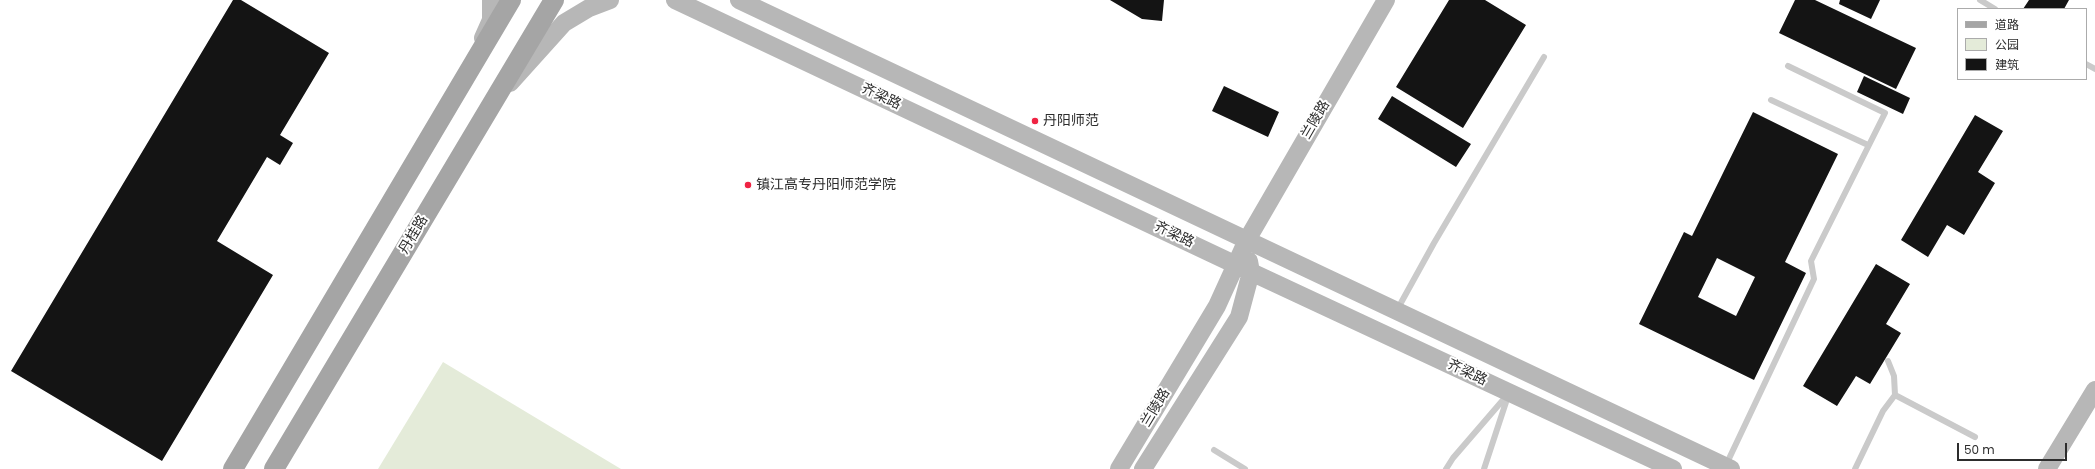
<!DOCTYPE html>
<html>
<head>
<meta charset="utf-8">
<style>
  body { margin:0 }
  #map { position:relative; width:2095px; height:469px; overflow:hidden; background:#fff; font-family:Poppins,"Noto Sans SC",sans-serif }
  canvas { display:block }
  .legend { position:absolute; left:1957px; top:8px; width:130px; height:72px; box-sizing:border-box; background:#fff; border:1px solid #ababab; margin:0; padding:5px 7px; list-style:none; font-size:12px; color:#2d2d2d }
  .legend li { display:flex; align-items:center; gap:8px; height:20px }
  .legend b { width:20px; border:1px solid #ababab }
  .scale { position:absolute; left:1957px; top:443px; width:110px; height:18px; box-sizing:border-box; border:2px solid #2d2d2d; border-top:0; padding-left:5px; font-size:12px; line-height:14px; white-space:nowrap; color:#2d2d2d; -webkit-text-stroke:3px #fff; paint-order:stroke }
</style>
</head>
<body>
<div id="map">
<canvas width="2095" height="469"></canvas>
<ul class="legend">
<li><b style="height:5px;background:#a5a5a5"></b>道路</li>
<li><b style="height:11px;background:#e4ebd9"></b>公园</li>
<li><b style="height:11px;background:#141414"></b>建筑</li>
</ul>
<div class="scale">50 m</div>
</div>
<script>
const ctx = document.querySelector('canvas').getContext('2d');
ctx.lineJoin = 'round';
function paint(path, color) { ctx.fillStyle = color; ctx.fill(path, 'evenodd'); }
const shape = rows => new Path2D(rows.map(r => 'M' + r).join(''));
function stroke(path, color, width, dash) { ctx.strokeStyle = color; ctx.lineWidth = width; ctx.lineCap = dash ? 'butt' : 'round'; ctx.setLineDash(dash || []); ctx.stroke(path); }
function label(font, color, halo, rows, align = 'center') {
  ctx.font = font + ' Poppins,"Noto Sans SC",sans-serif'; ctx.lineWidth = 4; ctx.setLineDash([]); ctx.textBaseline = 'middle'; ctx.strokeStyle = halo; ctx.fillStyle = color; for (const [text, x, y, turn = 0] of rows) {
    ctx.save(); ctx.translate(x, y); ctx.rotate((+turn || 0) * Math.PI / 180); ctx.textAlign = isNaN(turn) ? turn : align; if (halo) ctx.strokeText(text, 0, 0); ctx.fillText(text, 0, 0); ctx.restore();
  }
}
const green = shape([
  [443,362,621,469,378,469]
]);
const building = shape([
  [233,0,241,0,329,53,280,135,293,143,280,165,267,157,217,241,273,275,162,461,11,371],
  [1110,0,1164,0,1162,21,1142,19],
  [1449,0,1485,0,1526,25,1463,128,1396,87],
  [1795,0,1815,0,1916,48,1896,89,1779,33],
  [1840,0,1880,0,1871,19,1839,4],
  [2029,0,2069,0,2064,9,2023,9],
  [1864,76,1910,98,1903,114,1857,92],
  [1224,86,1279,112,1268,137,1212,111],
  [1392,96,1471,144,1456,167,1378,119],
  [1753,112,1838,154,1785,262,1806,273,1754,380,1639,324,1684,232,1692,236],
  [1717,258,1755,277,1736,316,1698,297],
  [1975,115,2003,131,1978,172,1995,183,1964,235,1947,225,1928,257,1901,240],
  [1876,264,1910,284,1886,324,1901,333,1870,384,1856,376,1837,406,1803,386]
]);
const lane = shape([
  [1980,0,1995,9],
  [2086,64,2095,69],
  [1771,100,1868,145],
  [1397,310,1434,243,1544,57],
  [1895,395,1975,437],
  [1214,450,1245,469],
  [1726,465,1814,279,1811,261,1885,113,1788,66],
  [1446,469,1453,458,1509,393,1484,469],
  [1855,469,1883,411,1895,395,1894,376,1888,361]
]);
const secondary = shape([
  [675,0,1251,272,1673,469],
  [739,0,1731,469],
  [483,38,491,20,491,0],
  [510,83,564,23,589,8,610,0],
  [1119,469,1217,306,1247,240,1386,0],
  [1143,469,1239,317,1251,272,1249,261],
  [2047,469,2095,390]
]);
const primary = shape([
  [233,469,511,0],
  [274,469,554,0]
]);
const markers = [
  [1035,121,4,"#ef2343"],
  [748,185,4,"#ef2343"]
];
const streetNames = [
  ["齐梁路",881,97,25],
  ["兰陵路",1316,120,-60],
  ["丹桂路",414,235,-59],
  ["齐梁路",1174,235,25],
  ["齐梁路",1467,373,25],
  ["兰陵路",1156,408,-59]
];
const poiNames = [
  ["丹阳师范",1043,121],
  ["镇江高专丹阳师范学院",756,185]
];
paint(green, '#e4ebd9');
paint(building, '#141414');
stroke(lane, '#cacaca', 6);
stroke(secondary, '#b7b7b7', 18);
stroke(primary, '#a5a5a5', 20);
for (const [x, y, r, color] of markers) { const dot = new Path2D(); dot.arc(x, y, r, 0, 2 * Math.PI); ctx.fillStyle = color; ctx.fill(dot); stroke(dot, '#fff', 1.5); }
label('14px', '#2d2d2d', '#fff', streetNames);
label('14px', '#2d2d2d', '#fff', poiNames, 'left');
</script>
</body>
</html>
